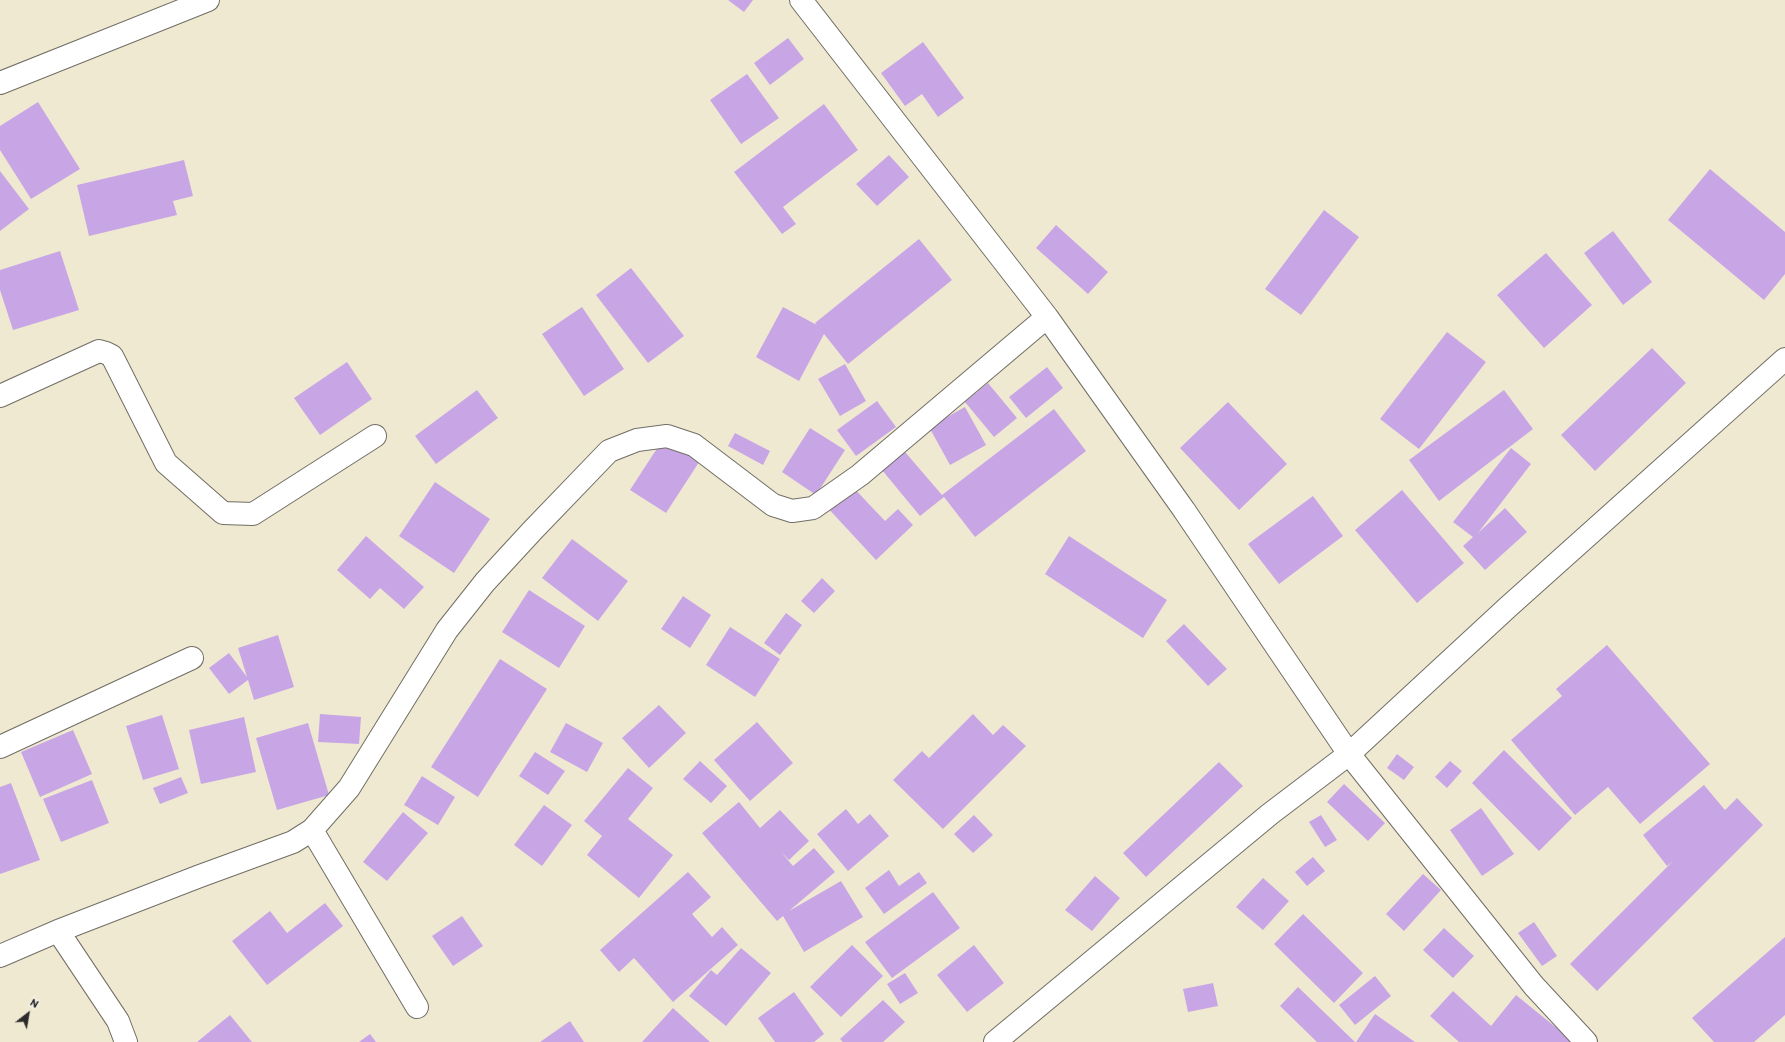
<!DOCTYPE html>
<html>
<head>
<meta charset="utf-8">
<style>
  body { margin:0 }
  #map { position:relative; width:1785px; height:1042px; overflow:hidden; background:#f0e9d2; font-family:Itim,sans-serif }
  canvas { display:block }
  .north { position:absolute; left:8px; top:994px; width:40px; height:40px; -webkit-text-stroke:3px #f7f3e8; paint-order:stroke; rotate:31deg; font-size:11px; font-weight:700; line-height:16px; text-align:center; color:#2b2b2b }
  .north::after { content:''; display:block; margin:auto; width:14px; height:18px; background:#2b2b2b; clip-path:polygon(50% 0,100% 100%,50% 72%,0 100%) }
</style>
</head>
<body>
<div id="map">
<canvas width="1785" height="1042"></canvas>
<div class="north">N</div>
</div>
<script>
const ctx = document.querySelector('canvas').getContext('2d');
ctx.lineJoin = 'round';
function paint(path, color) { ctx.fillStyle = color; ctx.fill(path, 'evenodd'); }
const shape = rows => new Path2D(rows.map(r => 'M' + r).join(''));
function stroke(path, color, width, dash) { ctx.strokeStyle = color; ctx.lineWidth = width; ctx.lineCap = dash ? 'butt' : 'round'; ctx.setLineDash(dash || []); ctx.stroke(path); }
const building = shape([
  [728,0,753,0,744,12],
  [788,38,804,59,770,85,754,63],
  [923,42,964,98,938,117,922,94,905,106,881,73],
  [747,74,779,118,741,144,710,100],
  [38,102,80,169,31,199,0,150,0,126],
  [824,104,858,150,783,207,796,224,782,234,734,172],
  [889,155,909,177,877,206,856,184],
  [184,160,193,196,173,201,177,215,89,236,77,185],
  [1710,169,1785,232,1785,274,1764,300,1668,220],
  [0,171,29,209,0,231],
  [1324,210,1359,237,1301,315,1265,289],
  [1056,225,1108,272,1088,294,1036,248],
  [1613,231,1652,282,1623,305,1584,253],
  [919,239,952,280,848,364,824,334,799,381,756,357,783,307,817,325,815,323],
  [60,251,79,310,13,330,0,290,0,270],
  [1546,253,1592,305,1544,348,1497,295],
  [631,268,684,336,648,363,596,295],
  [582,307,624,369,584,396,542,334],
  [1447,332,1486,362,1419,449,1380,419],
  [1652,348,1686,383,1595,471,1561,435],
  [347,362,372,399,320,435,294,398],
  [845,364,866,401,840,416,818,379],
  [1047,367,1063,388,1026,418,1009,397],
  [988,383,1017,418,994,437,965,402],
  [477,390,498,418,436,464,415,436],
  [1504,390,1533,429,1439,501,1409,460],
  [877,401,896,427,856,456,837,430],
  [1228,402,1287,464,1239,510,1180,448],
  [965,407,986,445,950,465,929,427],
  [1054,409,1086,451,975,537,944,497,920,516,877,464,899,445,942,495],
  [810,428,845,450,816,495,782,472],
  [667,433,703,456,666,513,630,490],
  [735,433,770,451,763,465,728,446],
  [1511,448,1531,464,1478,533,1505,508,1527,532,1485,570,1463,546,1473,537,1453,522],
  [435,482,490,519,454,573,399,536],
  [849,483,885,521,898,509,913,525,876,560,825,505],
  [1402,490,1464,563,1417,603,1355,530],
  [1313,496,1343,536,1279,584,1248,544],
  [366,536,424,587,404,609,380,588,370,599,337,570],
  [1069,536,1167,600,1143,638,1045,574],
  [572,539,628,581,598,621,542,578],
  [822,578,835,591,814,613,801,601],
  [529,590,585,626,559,668,502,632],
  [683,596,711,615,690,648,661,629],
  [786,613,802,625,780,655,764,643],
  [1184,624,1227,669,1208,686,1166,641],
  [730,627,780,659,755,697,706,665],
  [278,635,294,687,254,700,248,680,229,694,209,668,229,653,247,677,238,648],
  [1607,645,1710,764,1640,824,1608,787,1575,815,1511,740,1562,696,1556,689],
  [500,659,547,689,478,797,431,767],
  [659,705,686,733,649,768,622,738],
  [320,714,361,717,359,744,318,742],
  [973,714,993,735,1003,725,1026,746,943,829,893,780,922,751,929,758],
  [162,715,179,769,143,780,126,726],
  [244,717,256,772,201,784,189,730],
  [757,722,793,763,750,801,714,760],
  [308,723,329,795,277,810,256,738],
  [566,723,603,743,587,772,550,752],
  [73,730,92,774,40,797,21,752],
  [1504,750,1572,818,1539,851,1472,783],
  [535,752,565,771,548,795,519,776],
  [1397,754,1414,767,1404,780,1387,768],
  [700,761,727,786,711,803,683,779],
  [1450,761,1462,771,1447,788,1435,777],
  [1219,762,1243,786,1146,877,1123,853],
  [628,768,653,788,628,819,673,855,639,898,587,855,602,836,584,821],
  [422,776,455,797,438,825,404,805],
  [181,777,188,793,160,804,153,788],
  [92,780,109,823,61,842,43,799],
  [11,783,40,860,0,874,0,787],
  [1344,784,1385,823,1368,841,1327,802],
  [1704,785,1725,810,1737,798,1763,825,1597,991,1570,964,1673,861,1667,866,1643,835],
  [739,802,760,828,780,810,809,841,789,860,781,852,793,866,814,848,835,872,789,911,841,881,863,917,804,952,783,916,777,921,702,833],
  [544,805,572,825,542,866,514,845],
  [1481,808,1514,854,1482,876,1450,830],
  [846,809,858,824,870,814,889,836,848,871,817,834],
  [403,812,428,833,387,881,363,862],
  [974,815,993,835,973,853,954,834],
  [1321,815,1337,840,1325,847,1309,822],
  [1313,857,1325,871,1307,886,1295,872],
  [889,870,899,886,919,872,927,883,884,914,865,888],
  [688,872,711,897,692,914,712,937,722,927,738,945,673,1002,634,958,619,972,600,950],
  [1423,874,1441,890,1404,931,1386,914],
  [1095,876,1120,898,1092,931,1065,910],
  [1263,878,1289,901,1263,930,1236,907],
  [933,892,960,928,892,978,865,942],
  [325,903,343,926,267,985,232,941,270,911,287,933],
  [1303,914,1363,973,1334,1003,1274,944],
  [462,916,483,946,453,966,432,936],
  [1534,922,1557,956,1542,966,1518,933],
  [1444,928,1474,956,1453,978,1423,950],
  [1785,937,1785,1015,1754,1042,1714,1042,1692,1018],
  [852,945,883,976,841,1017,810,987],
  [974,945,1004,983,967,1012,937,975],
  [741,948,771,973,726,1026,689,996,711,970,717,975],
  [905,973,918,993,900,1004,887,984],
  [1375,976,1391,996,1355,1025,1339,1005],
  [1213,983,1218,1006,1188,1012,1183,989],
  [1298,987,1355,1042,1317,1042,1280,1006],
  [1453,991,1491,1026,1516,995,1574,1042,1459,1042,1430,1016],
  [794,992,824,1034,814,1042,775,1042,758,1018],
  [883,1000,905,1022,883,1042,843,1042,840,1039],
  [673,1008,710,1042,642,1042],
  [1375,1014,1415,1042,1356,1042],
  [230,1015,252,1042,197,1042],
  [570,1021,584,1042,540,1042],
  [370,1034,376,1042,359,1042]
]);
const street = shape([
  [801,0,1047,317,1184,510,1349,754,1534,986,1586,1042],
  [0,83,208,0],
  [0,396,99,351,106,353,112,356,166,463,223,513,253,514,375,436],
  [0,747,192,658],
  [312,830,417,1007],
  [58,931,118,1021,126,1042],
  [0,956,58,931,200,876,293,842,312,830,349,788,447,630,485,582,532,531,609,451,637,440,667,436,694,445,773,505,792,511,813,508,860,475,1047,317]
]);
const secondary = shape([
  [995,1042,1270,814,1349,754,1508,607,1785,359]
]);
paint(building, '#c8a6e5');
stroke(street, '#706e65', 24);
stroke(secondary, '#706e65', 24);
stroke(street, '#fff', 22);
stroke(secondary, '#fff', 22);
</script>
</body>
</html>
